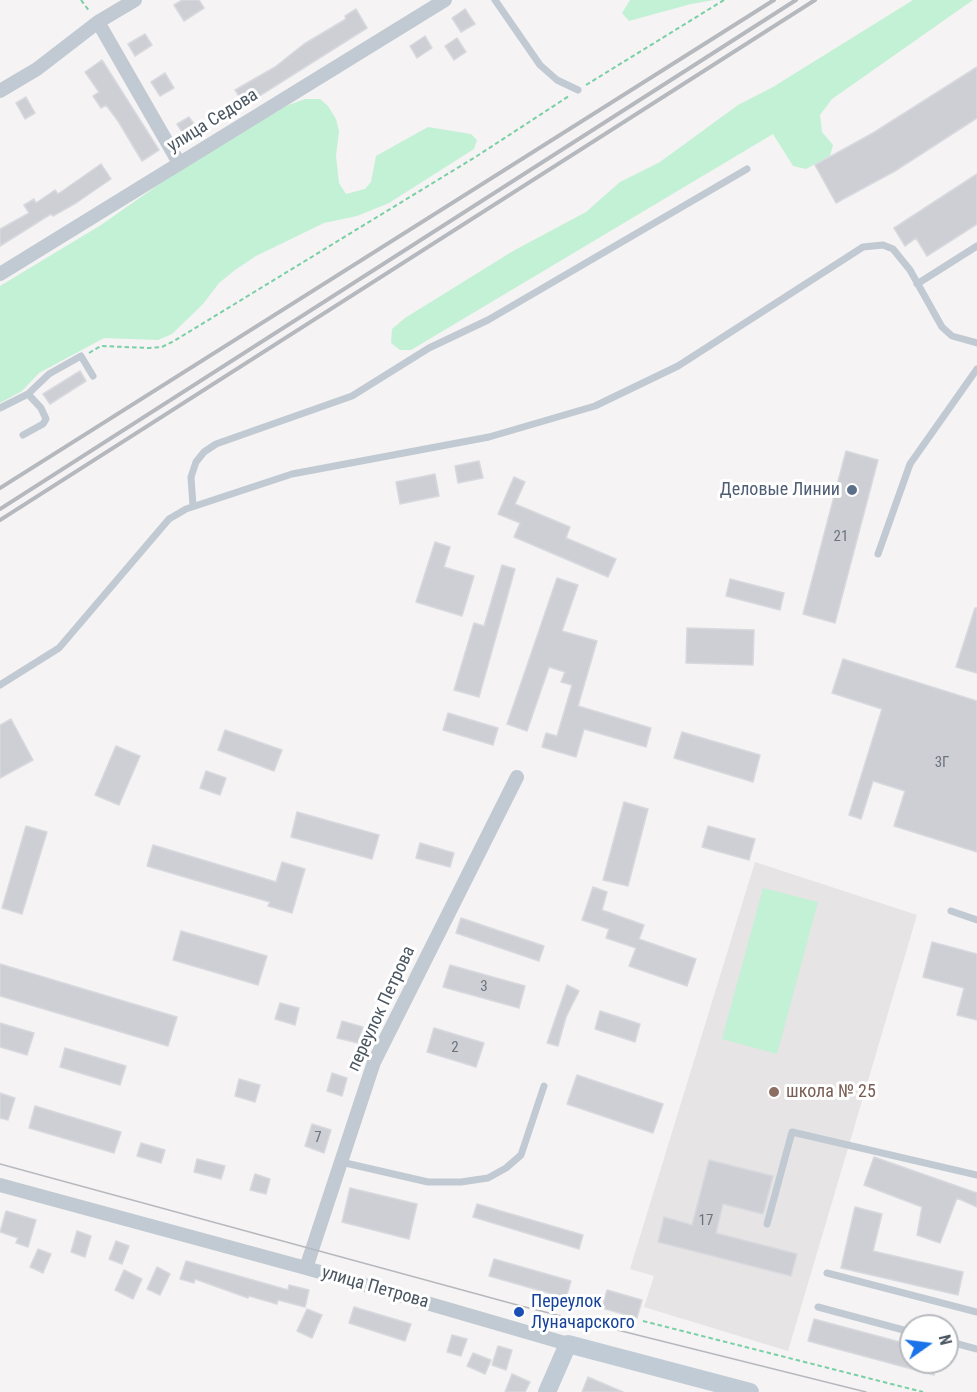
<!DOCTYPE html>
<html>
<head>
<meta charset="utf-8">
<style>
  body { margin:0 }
  #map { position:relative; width:977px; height:1392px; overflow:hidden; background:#f5f3f3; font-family:"Roboto Condensed",sans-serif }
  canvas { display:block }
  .north { position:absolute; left:899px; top:1314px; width:60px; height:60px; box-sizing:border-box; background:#fff; border:2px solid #b7bbc0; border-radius:50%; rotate:76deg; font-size:16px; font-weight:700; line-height:24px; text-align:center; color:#4a5661 }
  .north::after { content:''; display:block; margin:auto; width:21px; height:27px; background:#1a73e8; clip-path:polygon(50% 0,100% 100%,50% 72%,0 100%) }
</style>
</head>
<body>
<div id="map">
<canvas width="977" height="1392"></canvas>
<div class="north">N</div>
</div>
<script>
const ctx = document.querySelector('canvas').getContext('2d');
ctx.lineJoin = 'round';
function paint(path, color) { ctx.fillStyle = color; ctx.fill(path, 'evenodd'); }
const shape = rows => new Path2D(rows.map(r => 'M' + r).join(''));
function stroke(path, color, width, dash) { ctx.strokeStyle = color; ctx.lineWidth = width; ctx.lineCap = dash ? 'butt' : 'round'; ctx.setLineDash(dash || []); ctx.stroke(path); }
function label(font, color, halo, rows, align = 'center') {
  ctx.font = font + ' "Roboto Condensed",sans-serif'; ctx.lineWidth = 6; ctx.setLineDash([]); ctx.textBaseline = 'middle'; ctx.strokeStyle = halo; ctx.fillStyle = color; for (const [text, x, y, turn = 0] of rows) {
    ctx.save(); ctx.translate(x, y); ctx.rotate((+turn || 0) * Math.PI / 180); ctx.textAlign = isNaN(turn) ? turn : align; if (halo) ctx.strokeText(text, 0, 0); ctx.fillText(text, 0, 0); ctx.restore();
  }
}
const education = shape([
  [755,862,917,915,788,1351,644,1307,654,1276,630,1269]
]);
const green = shape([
  [630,0,714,0,691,4,629,21,622,13],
  [913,0,973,0,832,99,820,115,822,132,833,145,830,156,806,169,793,166,773,134,411,350,400,350,391,343,392,329,405,318,513,251,586,212,620,182,660,162,738,105,773,87],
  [305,99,320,99,328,106,336,119,339,131,336,156,339,183,346,194,365,189,371,182,376,156,428,127,471,134,477,140,474,149,389,203,357,216,324,223,256,256,235,270,219,283,203,304,172,334,158,340,104,338,39,373,22,391,0,403,0,286,101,225,171,176,286,106],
  [763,888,818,902,777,1054,722,1039]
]);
const building = shape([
  [182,0,199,0,204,8,184,21,174,5,182,0],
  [356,9,367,28,245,105,235,90,275,67,304,44,346,19,345,16,356,9],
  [465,9,475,24,461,32,452,18,465,9],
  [145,34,152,45,135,56,128,44,145,34],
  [425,36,432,48,417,58,410,46,425,36],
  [457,38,466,52,454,60,445,46,457,38],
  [102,60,159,150,142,161,118,121,106,105,101,108,93,96,99,92,85,72,102,60],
  [977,67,977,118,895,171,836,203,815,165,873,133,977,67],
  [165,73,174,88,160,96,151,82,165,73],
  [26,97,35,113,25,119,16,103,26,97],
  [189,117,198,130,186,138,177,124,189,117],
  [101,164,111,179,76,203,53,216,51,214,0,246,0,229,29,213,24,205,34,199,36,203,55,190,58,194,101,164],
  [977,174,977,224,927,256,916,238,905,246,894,228,977,174],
  [80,371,86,381,50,404,43,394,80,371],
  [846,451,878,460,835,623,803,614,846,451],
  [479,461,483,478,458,483,455,466,479,461],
  [435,474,439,496,400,504,396,482,435,474],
  [514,477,525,482,515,504,570,527,566,538,616,559,608,577,514,537,520,523,498,514,514,477],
  [435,542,450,547,444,567,474,576,462,616,416,602,435,542],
  [502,565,515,569,479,697,454,690,474,623,484,626,502,565],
  [557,578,578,585,562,631,597,641,578,706,651,728,646,747,584,729,576,757,542,747,546,733,557,736,572,685,561,682,565,672,549,667,527,731,507,724,557,578],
  [730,579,784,593,780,610,726,596,730,579],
  [975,608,977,608,977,673,956,667,975,608],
  [687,628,754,630,753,665,686,663,687,628],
  [843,659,977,701,977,852,894,826,905,791,873,781,861,819,849,815,882,709,832,693,843,659],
  [448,713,498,728,493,745,443,730,448,713],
  [11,719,33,760,0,778,0,725,11,719],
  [225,730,282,750,274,771,218,750,225,730],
  [682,732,760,755,753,782,674,758,682,732],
  [116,746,140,756,119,805,95,795,116,746],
  [206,771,226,778,220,795,200,788,206,771],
  [624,802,648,809,628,886,603,880,624,802],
  [297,812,379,835,372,859,291,837,297,812],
  [26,826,47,832,22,914,2,908,26,826],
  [708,826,755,839,749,860,702,847,708,826],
  [420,843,454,853,450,867,416,858,420,843],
  [153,845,276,882,282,862,305,869,292,913,268,906,270,902,147,866,153,845],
  [593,887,607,892,602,910,644,925,639,939,696,959,687,986,629,966,636,948,606,938,609,929,582,920,593,887],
  [461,918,544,946,539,961,456,933,461,918],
  [181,931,267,956,258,985,173,960,181,931],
  [932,942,977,954,977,1020,957,1015,964,988,923,977,932,942],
  [0,964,177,1017,168,1046,0,996,0,964],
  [450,965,525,986,519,1008,443,987,450,965],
  [567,985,579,991,566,1017,558,1046,547,1043,567,985],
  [280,1003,299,1008,295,1025,275,1019,280,1003],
  [600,1011,640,1024,635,1042,595,1029,600,1011],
  [342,1021,363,1027,358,1043,337,1038,342,1021],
  [0,1023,34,1033,27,1055,0,1047,0,1023],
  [434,1028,484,1043,476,1067,427,1052,434,1028],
  [65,1048,126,1066,120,1085,60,1067,65,1048],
  [332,1073,347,1078,342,1096,327,1091,332,1073],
  [577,1075,663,1104,653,1133,567,1104,577,1075],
  [239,1079,260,1085,255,1102,235,1096,239,1079],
  [0,1093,15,1098,8,1120,0,1118,0,1093],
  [35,1106,121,1132,114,1153,29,1128,35,1106],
  [312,1124,331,1130,324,1153,305,1146,312,1124],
  [141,1143,165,1150,161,1163,137,1156,141,1143],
  [874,1157,977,1193,977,1207,957,1198,940,1243,917,1235,922,1207,864,1185,874,1157],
  [197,1159,225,1166,221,1179,194,1172,197,1159],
  [709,1160,773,1176,763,1214,723,1204,716,1233,797,1254,791,1276,658,1242,664,1217,692,1225,709,1160],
  [255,1174,270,1179,266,1194,250,1190,255,1174],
  [350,1188,417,1204,409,1239,342,1222,350,1188],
  [477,1204,583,1235,579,1249,473,1217,477,1204],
  [855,1207,882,1214,873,1251,963,1272,958,1295,841,1268,855,1207],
  [6,1211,36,1220,28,1247,16,1243,18,1238,0,1232,6,1211],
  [77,1231,91,1236,85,1257,71,1252,77,1231],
  [116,1241,129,1246,122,1264,109,1259,116,1241],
  [38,1249,51,1254,43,1273,30,1267,38,1249],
  [494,1259,571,1281,566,1298,489,1276,494,1259],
  [186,1261,288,1290,289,1285,309,1290,305,1307,278,1300,277,1304,249,1296,248,1298,195,1279,194,1283,180,1279,186,1261],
  [157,1267,170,1274,160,1295,147,1289,157,1267],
  [124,1270,142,1279,133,1299,115,1290,124,1270],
  [607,1290,642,1300,637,1318,602,1308,607,1290],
  [354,1307,411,1324,405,1341,349,1323,354,1307],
  [307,1309,322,1315,312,1338,297,1331,307,1309],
  [814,1319,911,1345,911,1362,937,1362,934,1375,808,1341,814,1319],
  [452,1335,467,1339,461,1356,447,1352,452,1335],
  [498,1346,512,1350,506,1370,492,1365,498,1346],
  [473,1353,491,1360,485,1374,467,1366,473,1353],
  [512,1374,530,1382,525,1392,505,1392,512,1374],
  [588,1377,623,1392,582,1392,588,1377]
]);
const path = shape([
  [81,0,90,12],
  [586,85,724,0],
  [89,353,101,346,149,348,162,347,174,341,477,156,569,96],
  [643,1321,923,1392]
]);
const lane = shape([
  [495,0,540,65,557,80,578,90],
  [917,284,977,246],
  [0,408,28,394,49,374,81,356,93,376],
  [23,435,43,424,46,419,41,408,28,394],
  [193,506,191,477,196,462,204,452,216,444,352,396,429,348,488,320,747,169],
  [878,554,910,464,977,369],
  [0,685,59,648,169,519,186,509,292,474,489,437,595,406,678,366,863,247,883,245,893,249,910,270,942,327,952,336,977,343],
  [951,911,977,920],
  [341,1162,428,1182,461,1182,488,1178,506,1168,521,1155,544,1086],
  [767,1224,792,1132,977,1175],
  [827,1273,977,1312],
  [818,1307,911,1332],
  [947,1341,977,1349]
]);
const street = shape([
  [98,22,179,163],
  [0,91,37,69,98,22,135,0],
  [0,274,445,0],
  [0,1185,306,1268,568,1344],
  [306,1268,374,1062,517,777]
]);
const secondary = shape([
  [547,1392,568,1344,750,1392]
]);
const tram = shape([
  [0,1164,521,1306,866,1392]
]);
const rail = shape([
  [0,488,774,0],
  [0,509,796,0],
  [0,520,815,0]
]);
const markers = [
  [852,490,6,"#5c6f8a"],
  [774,1092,6,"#8d6e63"],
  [519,1312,6,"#1a4fb4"]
];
const numberNames = [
  ["21",841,537],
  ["3Г",942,763],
  ["3",484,987],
  ["2",455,1048],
  ["7",318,1138],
  ["17",706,1221]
];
const streetNames = [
  ["улица Седова",213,121,-32],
  ["переулок Петрова",382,1009,-65],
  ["улица Петрова",375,1288,16]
];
const serviceNames = [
  ["Деловые Линии",840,490]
];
const educationNames = [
  ["школа № 25",786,1092]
];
const transitNames = [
  ["Переулок",531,1302],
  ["Луначарского",531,1323]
];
paint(education, '#e6e4e5');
paint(green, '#c3f1d5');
paint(building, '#cdcfd5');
stroke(building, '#d7d9de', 1.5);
stroke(path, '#7ad0a6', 2, [4.5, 3]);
stroke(lane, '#c1cad2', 7);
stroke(street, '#c1cad2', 14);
stroke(secondary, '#c1cbd6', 18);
stroke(tram, '#b5b8bd', 1.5);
stroke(rail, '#b5b8bd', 4);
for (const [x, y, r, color] of markers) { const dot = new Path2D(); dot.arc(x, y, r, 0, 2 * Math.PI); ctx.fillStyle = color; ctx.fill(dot); stroke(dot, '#fff', 2); }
label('15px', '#6b747e', null, numberNames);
label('18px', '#4a5661', '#fff', streetNames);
label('18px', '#4e5e75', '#fff', serviceNames, 'right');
label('18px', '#785e54', '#fff', educationNames, 'left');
label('18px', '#164399', '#fff', transitNames, 'left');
</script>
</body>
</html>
